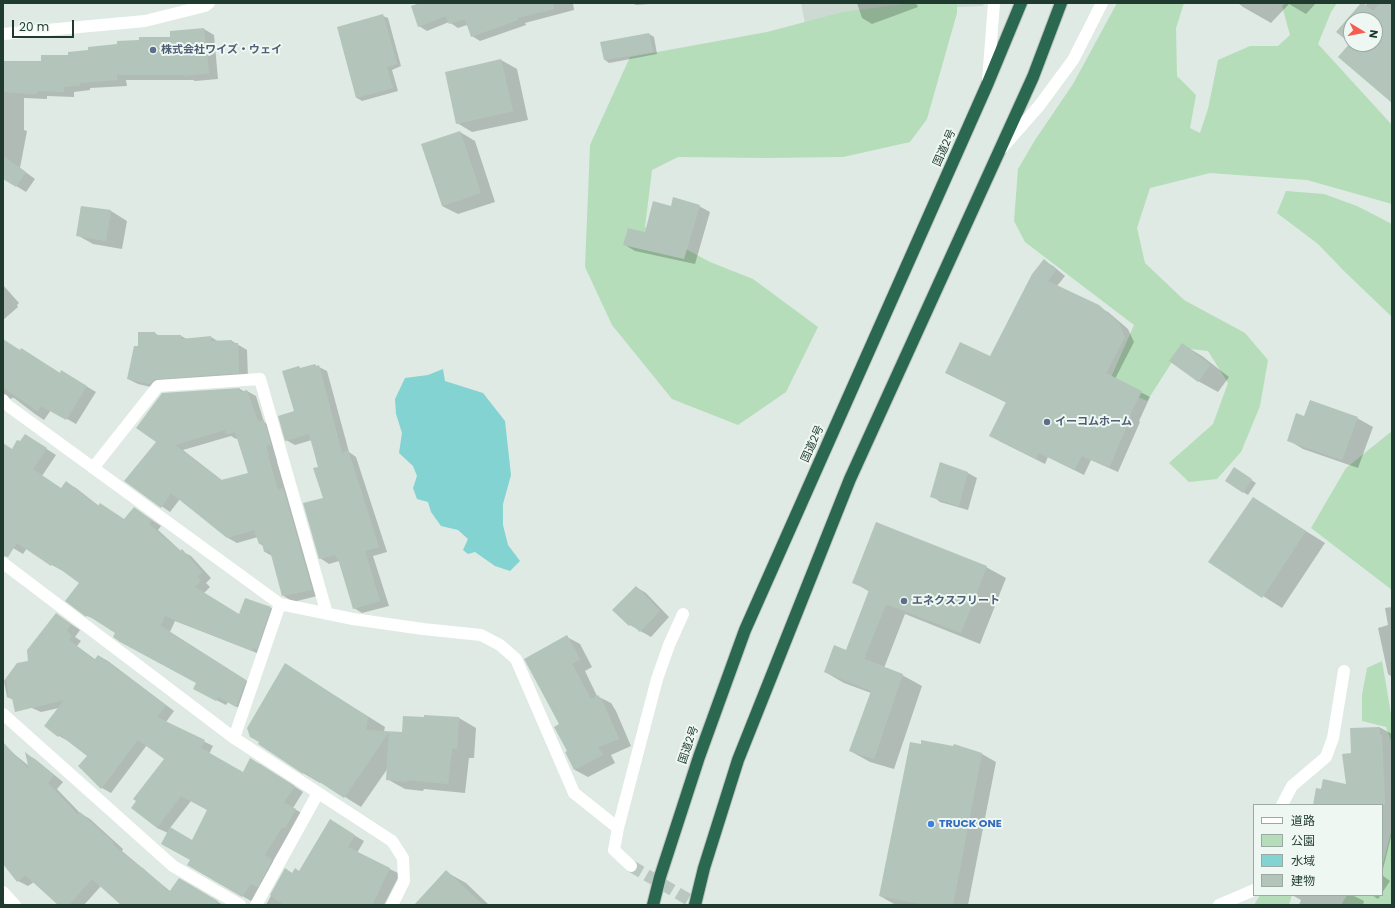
<!DOCTYPE html>
<html>
<head>
<meta charset="utf-8">
<style>
  body { margin:0 }
  #map { position:relative; width:1395px; height:908px; overflow:hidden; background:#deeae3; font-family:Poppins,"Noto Sans JP",sans-serif }
  canvas { display:block }
  .frame { position:absolute; inset:0; border:4px solid #1f3a2e; pointer-events:none }
  .legend { position:absolute; left:1253px; top:804px; width:130px; height:92px; box-sizing:border-box; background:#eef7f1; border:1px solid #9baba3; margin:0; padding:5px 7px; list-style:none; font-size:12px; color:#1f3a2e }
  .legend li { display:flex; align-items:center; gap:8px; height:20px }
  .legend b { width:20px; border:1px solid #9baba3 }
  .north { position:absolute; left:1343px; top:12px; width:40px; height:40px; box-sizing:border-box; background:#eef7f1; border:1px solid #9baba3; border-radius:50%; rotate:100deg; font-size:11px; font-weight:700; line-height:16px; text-align:center; color:#1f3a2e }
  .north::after { content:''; display:block; margin:auto; width:14px; height:18px; background:#f85c4f; clip-path:polygon(50% 0,100% 100%,50% 72%,0 100%) }
  .scale { position:absolute; left:12px; top:20px; width:62px; height:18px; box-sizing:border-box; border:2px solid #1f3a2e; border-top:0; padding-left:5px; font-size:12px; line-height:14px; white-space:nowrap; color:#1f3a2e; -webkit-text-stroke:3px #eef7f1; paint-order:stroke }
</style>
</head>
<body>
<div id="map">
<canvas width="1395" height="908"></canvas>
<div class="frame"></div>
<ul class="legend">
<li><b style="height:5px;background:#fff"></b>道路</li>
<li><b style="height:11px;background:#b5ddb9"></b>公園</li>
<li><b style="height:11px;background:#83d3d2"></b>水域</li>
<li><b style="height:11px;background:#b3c5bb"></b>建物</li>
</ul>
<div class="north">N</div>
<div class="scale">20 m</div>
</div>
<script>
const ctx = document.querySelector('canvas').getContext('2d');
ctx.lineJoin = 'round';
function paint(path, color) { ctx.fillStyle = color; ctx.fill(path, 'evenodd'); }
const shape = rows => new Path2D(rows.map(r => 'M' + r).join(''));
function stroke(path, color, width, dash) { ctx.strokeStyle = color; ctx.lineWidth = width; ctx.lineCap = dash ? 'butt' : 'round'; ctx.setLineDash(dash || []); ctx.stroke(path); }
function label(font, color, halo, rows, align = 'center') {
  ctx.font = font + ' Poppins,"Noto Sans JP",sans-serif'; ctx.lineWidth = 4; ctx.setLineDash([]); ctx.textBaseline = 'middle'; ctx.strokeStyle = halo; ctx.fillStyle = color; for (const [text, x, y, turn = 0] of rows) {
    ctx.save(); ctx.translate(x, y); ctx.rotate((+turn || 0) * Math.PI / 180); ctx.textAlign = isNaN(turn) ? turn : align; if (halo) ctx.strokeText(text, 0, 0); ctx.fillText(text, 0, 0); ctx.restore();
  }
}
const built = shape([
  [801,3,984,3,983,6,913,9,808,39]
]);
const green = shape([
  [911,3,957,3,957,13,927,119,910,142,843,157,766,158,678,157,652,170,645,227,710,262,753,279,818,327,786,392,738,425,672,399,612,325,585,267,590,145,630,57,767,32,843,12],
  [1117,3,1184,3,1176,28,1177,76,1196,95,1190,128,1200,133,1208,109,1218,60,1250,46,1278,46,1290,35,1282,6,1285,3,1337,3,1331,12,1318,44,1392,125,1392,204,1307,180,1210,173,1150,188,1137,228,1145,263,1184,300,1245,333,1268,360,1260,406,1241,452,1217,479,1189,482,1169,463,1213,424,1228,383,1208,351,1181,348,1147,401,1108,384,1134,325,1025,242,1014,221,1018,169,1035,140,1073,84],
  [1286,191,1324,194,1357,206,1392,224,1392,317,1344,271,1318,244,1277,213],
  [1392,431,1392,590,1311,528,1346,468],
  [1382,661,1392,720,1392,744,1386,727,1362,721,1362,695,1367,668],
  [1392,828,1392,905,1341,905,1347,895,1382,895,1382,867],
  [1260,895,1292,895,1289,905,1254,905]
]);
const water = shape([
  [443,369,445,381,483,393,505,421,511,475,503,504,503,525,508,545,520,561,510,571,495,566,475,552,468,554,463,550,468,539,458,530,441,526,431,512,428,502,417,499,413,488,417,476,413,466,399,453,402,433,396,414,395,399,405,378,428,375]
]);
const shadow = shape([
  [423,3,573,3,574,10,525,23,526,25,480,41,472,36,467,25,458,28,449,22,427,31,419,26],
  [632,3,663,3,636,5],
  [714,3,735,3,716,4],
  [857,3,916,3,918,7,872,24,862,18],
  [1238,3,1316,3,1306,14,1289,4,1271,23,1243,7],
  [1368,3,1392,3,1392,101,1340,57,1351,43,1338,31],
  [1351,20,1375,20,1375,44,1351,44],
  [383,16,388,18,401,66,392,70,398,91,362,101,357,98,338,28],
  [204,29,214,35,218,79,195,81,193,80,126,80,127,86,90,88,90,90,74,92,74,97,47,96,47,99,24,98,24,130,27,131,20,168,35,179,26,192,3,178,3,62,42,62,69,56,89,50,171,38],
  [649,34,654,37,657,54,609,63,605,60,602,42],
  [501,60,517,69,528,120,472,132,457,123],
  [460,132,475,141,495,202,458,214,442,206],
  [699,206,710,212,695,264,635,251,625,245,646,234,672,207],
  [81,207,111,211,127,221,122,249,93,244,77,235],
  [1044,261,1053,266,1065,276,1057,286,1108,312,1128,329,1134,342,1115,379,1150,397,1139,421,1140,422,1118,472,1091,460,1084,475,1048,457,1045,464,999,441,1007,403,956,378,990,358],
  [3,285,19,303,17,305,18,307,3,320],
  [155,333,159,336,181,336,187,339,211,337,219,342,232,341,247,350,248,378,159,389,138,384,128,379,139,347],
  [3,342,20,351,22,349,58,372,71,377,96,392,76,424,51,410,44,420,35,414,14,398,12,398,6,402,6,409,3,413],
  [1182,344,1202,356,1229,377,1218,392,1198,381],
  [315,365,327,371,349,452,356,457,387,552,373,556,389,606,362,613,354,608,339,561,329,564,320,558,324,498,319,468,312,440,295,445,286,440,295,411,299,367,302,369],
  [240,389,245,392,247,391,256,396,264,422,273,427,278,461,277,462,286,491,292,495,321,595,293,602,284,596,272,556,265,552,263,546,260,544,258,537,237,543,228,538,180,499,170,512,126,481],
  [231,436,236,439,238,438,250,473,223,481,183,450],
  [1305,417,1357,418,1373,427,1358,468,1303,449,1288,440],
  [34,441,56,455,42,476,61,489,66,482,76,488,99,506,125,520,134,508,161,526,158,530,181,551,191,556,211,578,206,583,210,587,204,593,240,615,271,608,280,613,262,655,175,621,170,632,255,686,246,712,228,702,226,705,204,694,197,683,97,620,87,616,67,601,80,582,62,569,61,570,52,565,27,548,23,554,3,542,3,454],
  [940,463,968,473,977,478,968,510,940,502,932,496],
  [1239,472,1256,483,1248,495,1243,492],
  [1253,498,1325,543,1282,608,1209,562],
  [986,567,1006,578,980,644,905,614,884,668,902,675,922,686,894,769,870,762,850,751,871,693,844,683,825,672,846,651,870,592,853,582],
  [636,587,646,593,669,617,651,637,630,625],
  [1392,607,1392,677,1388,674,1378,628,1388,625,1385,608],
  [56,614,80,630,75,637,81,641,77,646,96,660,99,656,108,661,174,711,166,722,213,746,209,754,243,773,260,764,303,792,293,808,305,815,291,831,273,861,281,866,258,905,188,865,192,860,168,833,157,828,165,759,147,745,111,793,102,788,79,766,89,756,68,741,59,736,59,708,41,712,7,697,4,681,17,664,29,662],
  [191,801,208,810,192,841,170,828],
  [567,637,580,644,592,667,585,671,597,696,611,703,616,711,631,746,611,755,615,763,588,777,575,770,567,752,569,751,560,724],
  [286,665,385,727,384,732,403,733,459,718,476,728,474,758,469,758,465,793,424,789,423,791,405,789,387,779,388,768,361,807,321,782,320,783,303,773],
  [1381,728,1392,734,1392,833,1383,869,1382,869,1382,805,1314,805,1317,789,1321,790,1347,785,1352,754,1351,729],
  [3,745,29,766,26,754,35,759,63,782,57,789,80,813,90,819,123,849,122,851,171,892,179,879,223,905,123,905,101,886,84,905,60,905,34,882,28,886,18,881,3,862],
  [954,746,982,754,996,762,968,905,901,905,894,904,880,896],
  [330,821,364,841,357,853,400,874,384,905,266,905,285,869,293,874,300,872],
  [446,872,466,883,489,905,415,905],
  [1382,875,1390,881,1382,893],
  [1292,895,1352,895,1364,901,1363,905,1299,905,1301,900],
  [1372,895,1381,895,1378,899]
]);
const building = shape([
  [420,3,553,3,554,9,517,18,518,20,471,37,465,19,449,24,446,16,418,27,411,6],
  [1361,3,1363,3,1373,11,1380,3,1392,3,1392,103,1338,57,1350,43,1336,32],
  [1351,20,1375,20,1375,44,1351,44],
  [383,14,397,64,387,67,393,88,356,98,337,27],
  [204,28,209,73,184,76,184,75,117,75,117,80,80,83,80,85,64,87,64,92,37,91,37,94,3,92,3,61,41,61,41,55,68,55,68,52,88,50,88,47,117,44,117,41,139,40,139,37,170,37,170,31],
  [649,33,653,52,604,60,600,42],
  [501,59,513,111,456,124,445,72],
  [460,131,481,193,442,206,421,144],
  [3,156,26,172,16,187,3,179],
  [673,197,700,205,684,259,623,245,628,228,645,232,653,201,671,206],
  [81,206,111,210,106,241,76,236],
  [1044,259,1056,270,1048,281,1099,305,1119,323,1125,337,1106,373,1142,391,1130,415,1131,416,1109,468,1082,456,1074,470,1039,453,1036,459,989,436,1006,402,945,373,960,342,990,356,1032,274],
  [138,332,155,332,155,335,181,335,181,339,211,336,211,341,232,340,232,343,238,343,239,373,157,379,154,380,150,384,127,379,134,346,138,346],
  [3,339,20,350,21,348,60,373,61,370,87,386,66,420,41,406,37,411,3,387],
  [1182,343,1210,365,1198,382,1169,361],
  [315,364,316,366,319,365,342,453,348,450,379,547,365,551,380,601,353,609,338,559,337,559,335,555,319,559,303,503,323,498,313,468,318,467,309,434,285,441,278,416,294,411,282,371,299,366,300,368],
  [240,388,240,392,247,390,258,422,264,420,271,445,266,446,269,456,268,456,278,490,283,488,312,590,282,596,270,551,264,552,262,543,259,544,254,530,227,538,171,493,161,508,124,481,156,442,136,428,162,393],
  [225,430,226,434,235,432,248,473,221,480,175,445],
  [1310,400,1358,417,1342,460,1287,441,1296,413,1304,416],
  [25,434,47,448,33,469,61,488,66,481,98,506,100,503,124,519,134,507,152,520,149,524,180,551,182,549,202,572,197,577,201,581,195,587,239,614,245,598,271,607,257,649,253,648,252,651,165,616,161,626,246,680,236,707,218,697,216,701,193,689,196,683,120,642,113,637,115,633,87,615,86,617,65,601,79,583,53,564,51,566,17,543,8,557,3,556,3,443,12,449,17,440,20,441],
  [940,462,968,472,959,506,930,497],
  [1234,467,1252,479,1243,493,1225,481],
  [1253,497,1306,531,1262,598,1208,562],
  [876,522,987,566,961,633,886,604,864,659,903,674,874,759,849,751,871,691,824,672,834,645,846,650,869,590,852,583],
  [636,586,660,611,640,632,631,624,629,626,612,610],
  [56,613,71,624,67,631,72,636,69,640,94,660,98,655,166,705,157,717,205,740,201,748,243,772,250,758,295,786,284,802,296,809,285,828,282,827,265,855,272,860,258,887,251,884,242,897,187,865,190,860,161,844,170,827,192,840,207,810,181,796,157,828,131,808,136,801,133,799,164,759,138,740,101,789,78,766,87,756,60,735,58,737,44,726,64,700,15,712,12,698,9,698,6,678,17,663,28,661,27,650],
  [567,635,580,659,572,664,591,699,598,695,603,702,619,739,598,747,603,755,574,770,565,752,567,751,554,727,559,724,524,659],
  [285,663,368,717,366,730,402,732,403,716,424,717,424,715,459,717,457,749,452,748,448,784,407,780,406,782,386,780,389,732,344,798,304,772,303,774,258,744,259,742,250,737,247,728],
  [1380,727,1380,735,1382,735,1385,805,1376,804,1313,805,1316,788,1321,789,1323,779,1346,784,1342,754,1351,753,1350,728],
  [921,740,953,746,954,744,982,753,953,905,926,905,879,896,910,742,921,744],
  [3,742,29,770,25,752,54,775,48,783,78,815,80,812,114,843,113,845,141,868,143,868,169,892,179,878,218,901,216,905,121,905,92,879,69,905,58,905,25,875,17,882,3,864],
  [330,819,355,835,348,847,390,868,372,905,284,905,270,895,285,868,292,873,295,868,299,871],
  [446,870,483,905,414,905]
]);
const streetTunnel = shape([
  [631,866,698,905]
]);
const street = shape([
  [3,34,145,21,205,6,209,3],
  [988,80,994,3],
  [1002,148,1039,106,1073,60,1102,3],
  [3,400,7,405,280,604,353,619,423,629,481,635,500,645,516,659,574,793,618,828,614,850,631,866],
  [93,468,158,386,260,379,327,614],
  [3,563,234,738,392,841,403,858,404,881,392,905],
  [3,714,173,866,240,905],
  [234,738,280,604],
  [1282,805,1292,786,1326,757,1333,738,1344,671],
  [618,828,657,679,669,645,683,614],
  [3,892,15,905],
  [256,905,318,793],
  [1219,905,1254,890]
]);
const highway = shape([
  [653,905,660,877,699,757,745,630,987,85,1021,3],
  [695,905,704,868,738,760,850,479,1033,77,1061,3]
]);
const markers = [
  [153,50,4,"#5c6f8a"],
  [1047,422,4,"#5c6f8a"],
  [904,601,4,"#5c6f8a"],
  [931,824,4,"#3f7fe0"]
];
const serviceNames = [
  ["株式会社ワイズ・ウェイ",161,50],
  ["イーコムホーム",1055,422],
  ["エネクスフリート",912,601]
];
const streetNames = [
  ["国道2号",945,148,-66],
  ["国道2号",813,444,-66],
  ["国道2号",689,745,-71]
];
const shopNames = [
  ["TRUCK ONE",939,824]
];
paint(built, '#ccdad1');
paint(green, '#b5ddb9');
paint(water, '#83d3d2');
paint(shadow, '#0003');
paint(building, '#b3c5bb');
stroke(streetTunnel, '#b8c7bf', 12, [12, 6]);
stroke(highway, '#bcc4c0', 14);
stroke(street, '#fff', 12);
stroke(highway, '#2a6850', 12);
for (const [x, y, r, color] of markers) { const dot = new Path2D(); dot.arc(x, y, r, 0, 2 * Math.PI); ctx.fillStyle = color; ctx.fill(dot); stroke(dot, '#eef7f1', 1.5); }
label('bold 11px', '#4e5e75', '#eef7f1', serviceNames, 'left');
label('11px', '#1f3a2e', '#eef7f1', streetNames);
label('bold 11px', '#366cbe', '#eef7f1', shopNames, 'left');
</script>
</body>
</html>
